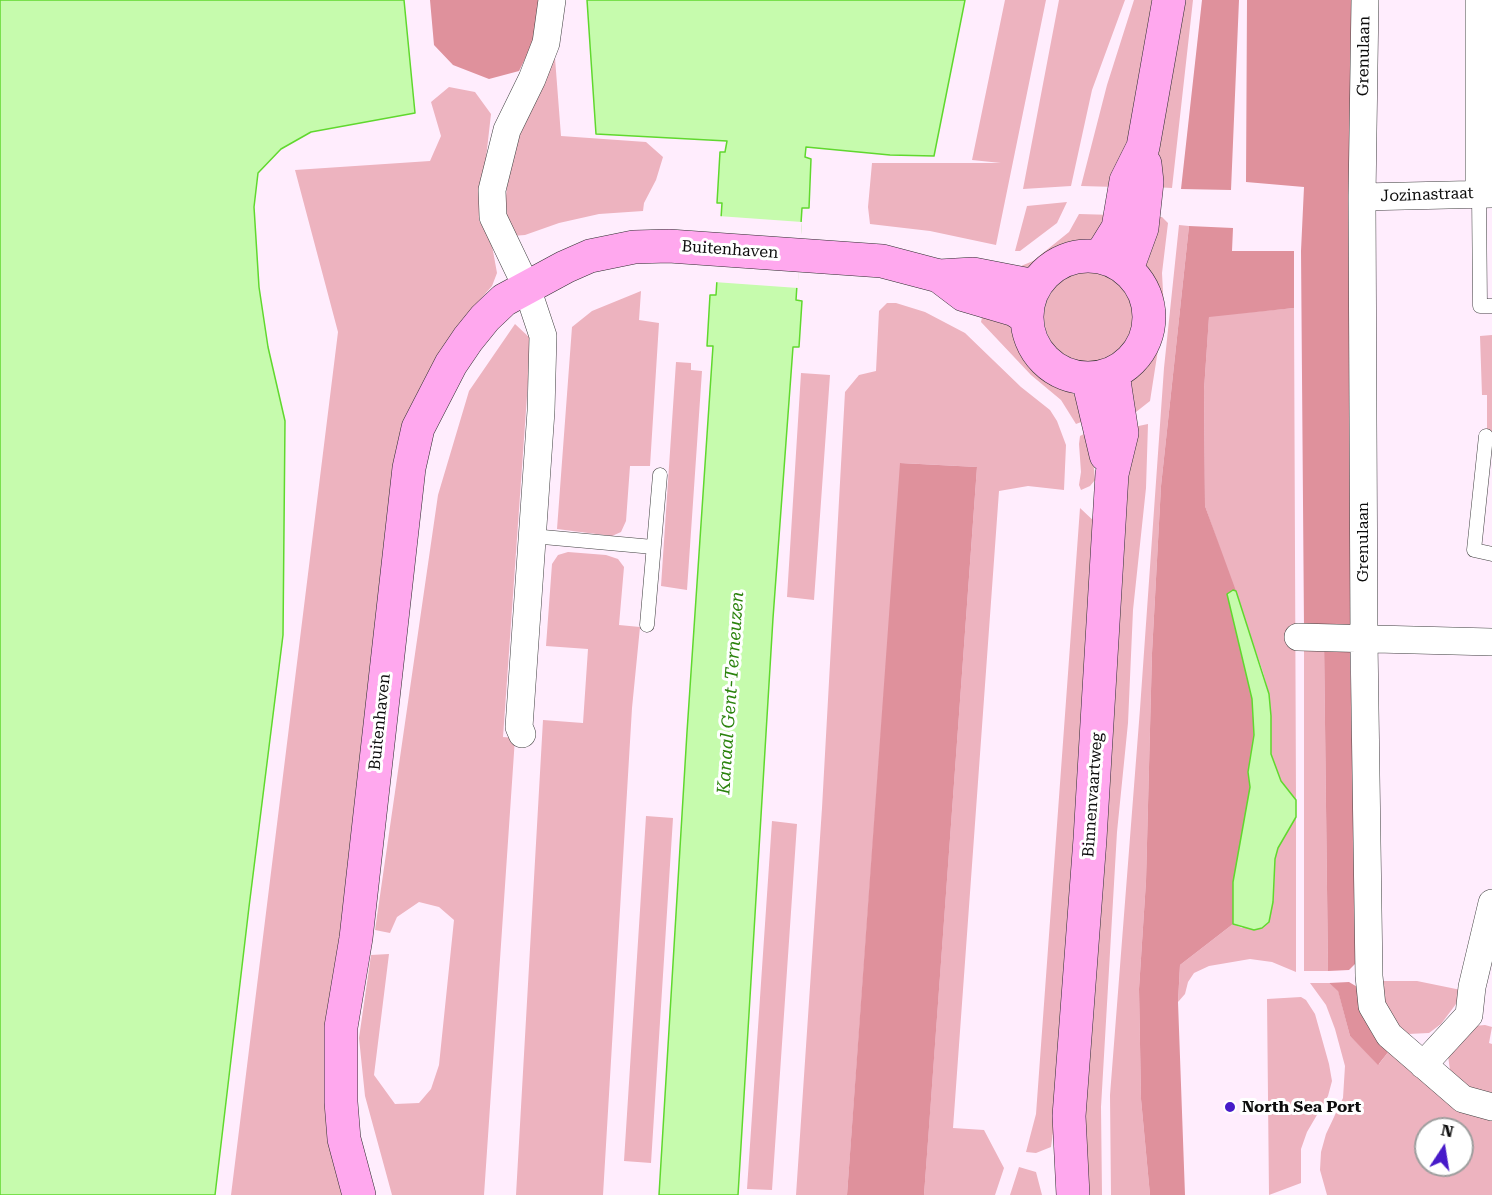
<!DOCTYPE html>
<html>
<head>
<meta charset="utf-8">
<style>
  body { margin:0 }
  #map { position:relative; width:1492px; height:1195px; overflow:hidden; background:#ffedfd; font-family:"Roboto Serif",serif }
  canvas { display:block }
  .north { position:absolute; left:1414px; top:1117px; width:60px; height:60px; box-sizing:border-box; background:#fff; border:2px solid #9e9e9e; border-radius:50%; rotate:12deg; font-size:16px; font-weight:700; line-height:24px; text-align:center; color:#0d0d0d }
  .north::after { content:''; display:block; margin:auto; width:21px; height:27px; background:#471ac9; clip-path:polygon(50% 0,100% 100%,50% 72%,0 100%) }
</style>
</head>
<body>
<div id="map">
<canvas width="1492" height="1195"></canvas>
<div class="north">N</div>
</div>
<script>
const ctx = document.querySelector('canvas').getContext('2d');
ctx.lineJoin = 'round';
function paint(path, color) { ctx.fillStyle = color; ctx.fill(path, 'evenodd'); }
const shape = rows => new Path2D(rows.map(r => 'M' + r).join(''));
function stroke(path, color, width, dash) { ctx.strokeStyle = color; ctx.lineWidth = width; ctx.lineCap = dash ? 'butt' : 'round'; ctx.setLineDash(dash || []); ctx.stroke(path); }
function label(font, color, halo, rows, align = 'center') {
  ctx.font = font + ' "Roboto Serif",serif'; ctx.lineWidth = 6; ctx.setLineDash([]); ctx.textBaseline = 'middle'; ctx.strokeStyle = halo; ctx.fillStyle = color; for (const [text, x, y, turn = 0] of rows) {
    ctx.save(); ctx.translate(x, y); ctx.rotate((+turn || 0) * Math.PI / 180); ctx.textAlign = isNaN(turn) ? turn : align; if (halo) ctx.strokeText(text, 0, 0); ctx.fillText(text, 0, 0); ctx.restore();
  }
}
const green = shape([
  [1005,0,1046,0,996,245,930,231,870,224,868,207,872,163,1001,163,972,160],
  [1059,0,1125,0,1092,90,1071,186,1023,189],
  [1134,0,1154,0,1137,109,1116,187,1081,186,1107,85],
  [1178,0,1193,0,1172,188,1154,187],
  [555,58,561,136,646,142,663,157,656,180,644,203,643,211,599,214,559,223,525,235,512,236,506,221,505,205,510,159,527,113],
  [449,87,475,92,491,114,479,220,491,240,497,273,492,286,472,309,398,455,345,1195,231,1195,338,332,295,170,430,161,441,136,431,102],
  [1067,202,1057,223,1020,251,1015,251,1027,206],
  [1079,214,1114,215,1095,244,1085,247,1069,249,1050,259,1038,270,998,265,1021,266,1033,261,1069,232],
  [1150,216,1162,217,1168,223,1162,273,1164,311,1150,401,1136,412,1125,412,1128,381,1153,349,1159,326,1159,310,1154,294,1142,274],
  [1179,225,1189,226,1161,486,1152,653,1146,881,1139,989,1141,1099,1150,1195,1111,1195,1110,1095,1140,709,1164,368],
  '1044 317a45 45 0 1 1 90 0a45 45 0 1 1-90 0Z',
  [641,291,639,320,659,323,650,466,630,466,626,521,621,532,612,536,557,529,572,327,592,311],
  [887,303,896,303,925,312,965,333,1021,387,1050,410,1057,421,1066,445,1064,490,1028,486,999,491,953,1128,984,1130,1004,1168,995,1195,924,1195,977,467,901,463,847,1195,796,1195,822,808,845,392,859,375,876,371,879,311],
  [984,308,1014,326,1023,341,1030,359,1042,373,1081,399,1089,419,1076,424,1061,400,1031,375,981,322],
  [1294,308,1296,800,1281,781,1271,754,1271,716,1269,694,1263,672,1205,506,1204,390,1209,316],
  [515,324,531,339,503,737,515,738,484,1195,392,1195,365,1096,359,1038,371,955,389,954,374,1075,395,1104,419,1103,431,1089,439,1065,454,920,439,907,419,902,397,917,390,933,375,930,438,495,469,391],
  [1492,335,1492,433,1487,433,1487,395,1482,395,1480,336],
  [676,362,691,363,691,370,702,371,687,590,661,586],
  [801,373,830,375,814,600,787,597],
  [1148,424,1146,488,1133,610,1128,723,1117,832,1101,1107,1102,1195,1083,1195,1080,1153,1129,428],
  [1084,434,1091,435,1095,480,1090,486,1081,490,1079,485,1081,472,1079,444,1080,436],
  [1080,508,1096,523,1058,1096,1051,1147,1036,1153,1026,1152,1036,1114],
  [568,552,606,555,618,559,624,567,619,625,640,627,632,708,603,1195,516,1195,543,720,583,723,588,649,546,646,552,564,558,555],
  [1304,641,1324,641,1328,971,1304,971],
  [646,816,673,818,651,1163,624,1161],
  [1296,817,1296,972,1272,962,1250,959,1209,966,1194,973,1188,982,1185,994,1178,1002,1180,965,1233,924,1242,928,1273,902,1275,859,1278,848],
  [772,821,797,824,772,1190,747,1189],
  [1380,981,1417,981,1461,990,1456,1004,1441,1024,1429,1033,1408,1034,1387,1020],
  [1310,983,1329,983,1338,990,1350,1036,1379,1064,1389,1051,1492,1119,1492,1195,1327,1195,1320,1170,1321,1152,1326,1134,1343,1098,1345,1066,1335,1029,1326,1005],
  [1426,1129,1462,1129,1462,1165,1426,1165],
  [1301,997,1306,1000,1315,1014,1329,1064,1332,1081,1328,1096,1307,1132,1301,1149,1301,1183,1269,1195,1267,999],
  [1485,1025,1492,1027,1489,1043,1492,1044,1492,1097,1457,1082,1450,1070,1448,1056,1474,1026],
  [1019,1167,1036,1172,1042,1195,1010,1195]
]);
const forest = shape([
  [430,0,543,0,544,21,519,71,489,79,453,65,434,45],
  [1202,0,1239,0,1231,190,1181,189],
  [1247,0,1351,0,1352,628,1304,628,1301,251,1304,187,1246,182],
  [1189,226,1233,228,1232,251,1294,251,1294,308,1209,317,1204,390,1205,506,1236,591,1233,590,1227,594,1252,699,1254,735,1248,772,1250,787,1233,882,1233,924,1180,965,1178,1002,1185,1195,1150,1195,1141,1099,1139,989,1146,881,1152,653,1161,486],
  [900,463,977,467,928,1141,924,1195,847,1195],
  [1324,641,1350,651,1357,962,1349,970,1328,971],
  [1349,982,1359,988,1361,1012,1373,1035,1389,1051,1378,1065,1350,1036,1338,991,1329,983]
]);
const water = shape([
  [0,0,404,0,415,113,311,132,281,149,258,173,254,207,259,287,268,347,285,421,283,635,249,907,215,1195,0,1195,0,0],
  [587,0,965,0,934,156,890,155,806,147,805,157,811,159,809,208,802,208,796,300,802,301,799,347,793,347,773,618,738,1195,659,1195,687,732,713,346,707,346,710,295,716,295,722,203,717,203,720,152,725,152,727,141,596,134,587,0],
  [1233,590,1236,591,1269,694,1271,716,1271,754,1281,781,1296,800,1296,817,1278,848,1275,859,1273,902,1269,922,1262,928,1254,930,1233,924,1233,882,1250,787,1248,772,1254,735,1252,699,1227,594,1233,590]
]);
const pier = shape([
  [718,216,802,222,798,288,714,282]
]);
const lane = shape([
  [1479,194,1480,306,1492,306],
  [1486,436,1474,550,1492,554],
  [532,536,653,547],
  [647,625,660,475]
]);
const street = shape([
  [1365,0,1362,197,1364,640,1369,976,1372,1006,1389,1035,1463,1099,1492,1107],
  [1479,194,1479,0],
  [1362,197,1492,194],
  [1298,637,1492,642],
  [522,734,519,727,541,411,543,336,527,288,493,217,492,190,507,130,532,79,546,43,552,0],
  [1469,1015,1472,987,1492,903],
  [1423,1065,1469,1015]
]);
const secondary = shape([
  '1027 317a61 61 0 1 1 122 0a61 61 0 1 1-122 0Z',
  [1100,257,1118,228,1126,181,1143,147,1169,0],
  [1127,269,1142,228,1147,182,1145,164],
  [939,276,964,295,1015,310,1027,318],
  [1088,379,1106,455],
  [359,1195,344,1139,341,1102,341,1027,356,938,409,468,418,428,451,364,468,339,485,318,504,300,565,267,590,256,634,247,669,246,882,261,939,276,973,274,1035,286],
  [1073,1195,1069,1116,1090,839,1112,474,1122,433,1113,374]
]);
const markers = [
  [1230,1107,6,"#471ac9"]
];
const streetNames = [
  ["Grenulaan",1364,56,-89],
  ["Jozinastraat",1427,195,-2],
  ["Buitenhaven",730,250,4],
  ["Grenulaan",1363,542,-90],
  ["Buitenhaven",380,722,-84],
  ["Binnenvaartweg",1093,795,-86]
];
const poiNames = [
  ["North Sea Port",1242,1107]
];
const waterNames = [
  ["Kanaal Gent-Terneuzen",731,693,-86]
];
paint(green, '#edb3bf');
paint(forest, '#df919c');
paint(water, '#c6fbad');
stroke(water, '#60d82e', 1.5);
paint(pier, '#ffedfd');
stroke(lane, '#404040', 15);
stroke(street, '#404040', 28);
stroke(secondary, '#2f2f2f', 34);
stroke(lane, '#fff', 14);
stroke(street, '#fff', 27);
stroke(secondary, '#ffa8ee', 33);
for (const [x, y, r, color] of markers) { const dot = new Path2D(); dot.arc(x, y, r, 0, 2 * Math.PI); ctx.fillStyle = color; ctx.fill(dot); stroke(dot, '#fff', 2); }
label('16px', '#0d0d0d', '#fff', streetNames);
label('bold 16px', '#0d0d0d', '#fff', poiNames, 'left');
label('italic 18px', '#2b830d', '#fff', waterNames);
</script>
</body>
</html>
